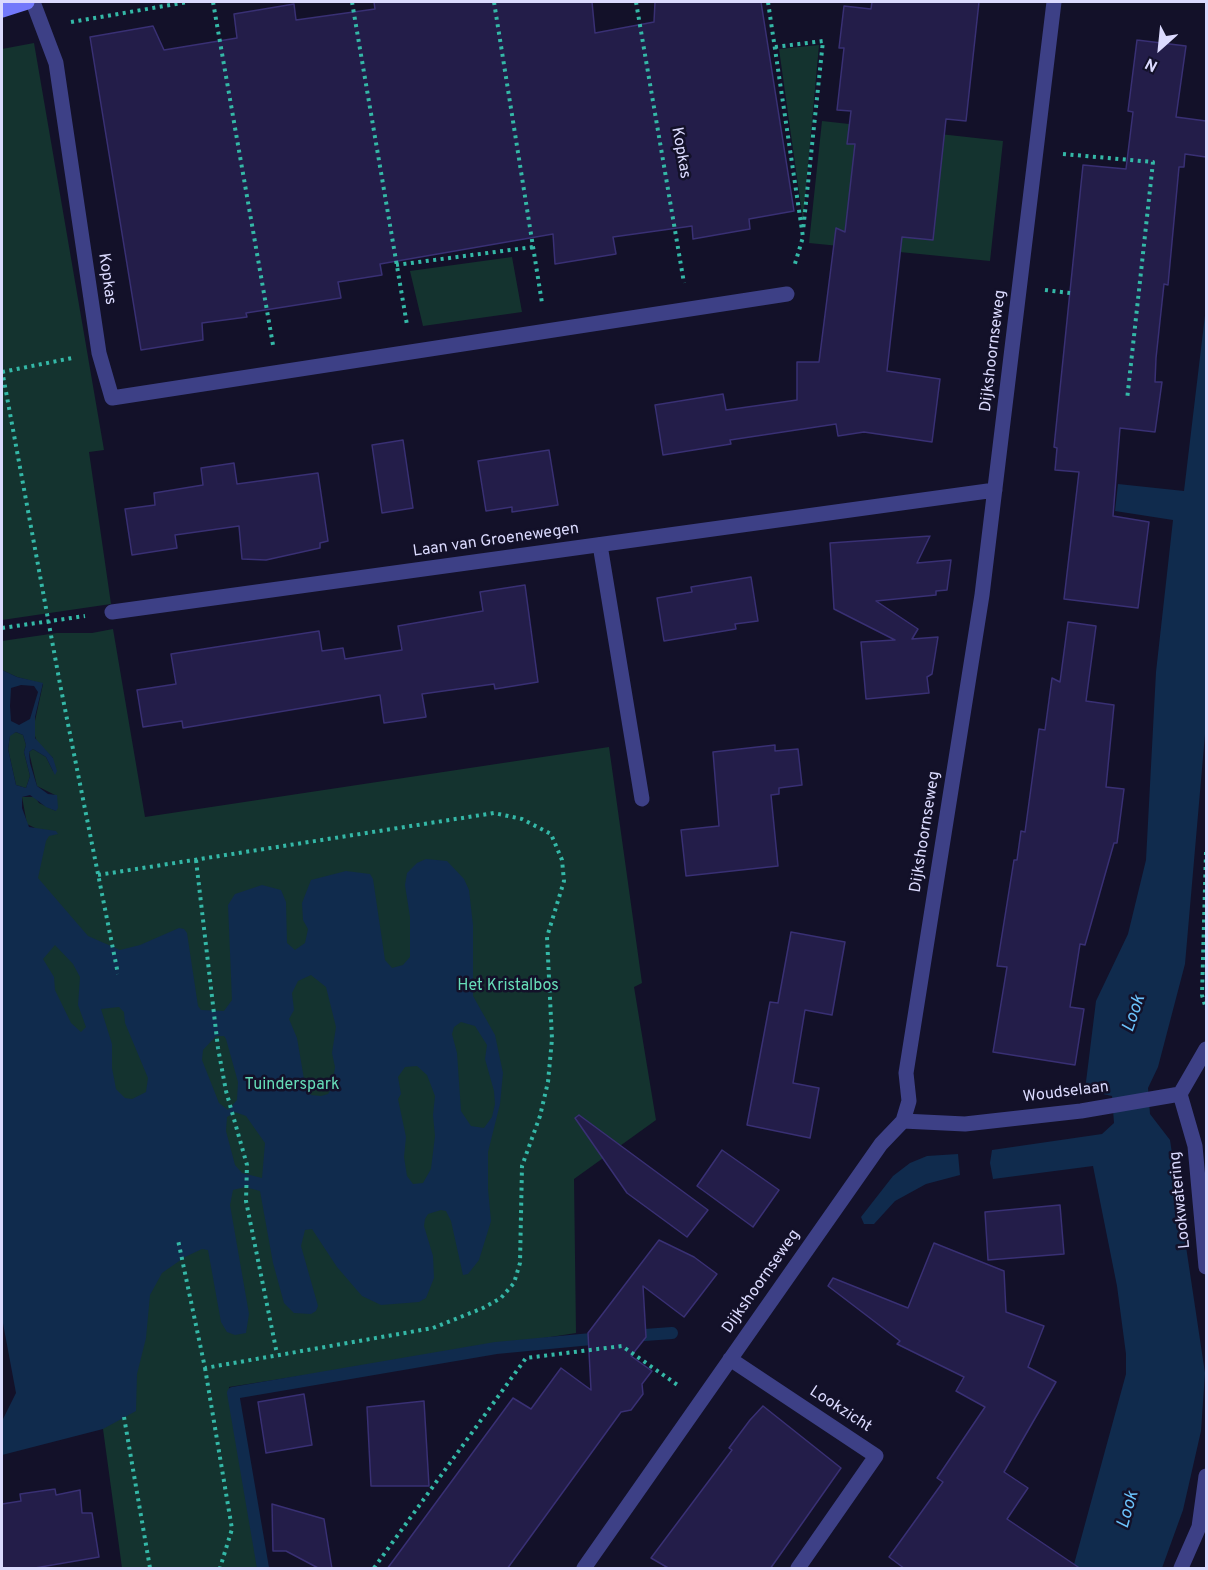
<!DOCTYPE html>
<html>
<head>
<meta charset="utf-8">
<style>
  body { margin:0 }
  #map { position:relative; width:1208px; height:1570px; overflow:hidden; background:#131129; font-family:Overpass,sans-serif }
  canvas { display:block }
  .frame { position:absolute; inset:0; border:3px solid #dbdafe; pointer-events:none }
  .north { position:absolute; left:1130px; top:18px; width:60px; height:60px; -webkit-text-stroke:4px #131129; paint-order:stroke; rotate:207deg; font-size:16px; font-weight:700; line-height:24px; text-align:center; color:#dbdafe }
  .north::after { content:''; display:block; margin:auto; width:21px; height:27px; background:#dbdafe; clip-path:polygon(50% 0,100% 100%,50% 72%,0 100%) }
</style>
</head>
<body>
<div id="map">
<canvas width="1208" height="1570"></canvas>
<div class="frame"></div>
<div class="north">N</div>
</div>
<script>
const ctx = document.querySelector('canvas').getContext('2d');
ctx.lineJoin = 'round';
function paint(path, color) { ctx.fillStyle = color; ctx.fill(path, 'evenodd'); }
const shape = rows => new Path2D(rows.map(r => 'M' + r).join(''));
function stroke(path, color, width, dash) { ctx.strokeStyle = color; ctx.lineWidth = width; ctx.lineCap = dash ? 'butt' : 'round'; ctx.setLineDash(dash || []); ctx.stroke(path); }
function label(font, color, halo, rows, align = 'center') {
  ctx.font = font + ' Overpass,sans-serif'; ctx.lineWidth = 5; ctx.setLineDash([]); ctx.textBaseline = 'middle'; ctx.strokeStyle = halo; ctx.fillStyle = color; for (const [text, x, y, turn = 0] of rows) {
    ctx.save(); ctx.translate(x, y); ctx.rotate((+turn || 0) * Math.PI / 180); ctx.textAlign = isNaN(turn) ? turn : align; if (halo) ctx.strokeText(text, 0, 0); ctx.fillText(text, 0, 0); ctx.restore();
  }
}
const green = shape([
  [34,43,104,450,89,452,111,604,2,620,2,49],
  [819,45,803,221,779,49],
  [822,121,1003,141,990,261,809,243],
  [512,257,522,312,423,326,410,271],
  [113,629,145,817,609,747,642,983,634,987,656,1120,574,1179,576,1333,229,1387,260,1568,122,1568,103,1429,2,835,35,828,27,824,22,797,35,797,39,803,56,811,55,795,37,786,29,752,33,749,46,757,53,771,53,758,37,742,33,730,43,684,17,677,2,670,2,641,57,633,92,633],
  [16,732,23,735,26,745,24,752,30,776,26,788,16,785,8,749,10,735]
]);
const water = shape([
  [1206,307,1206,723,1185,964,1158,1067,1148,1088,1150,1114,1170,1140,1205,1373,1201,1431,1183,1510,1162,1568,1073,1568,1126,1374,1126,1354,1117,1286,1093,1166,993,1179,990,1163,992,1150,1102,1134,1114,1123,1112,1096,1085,1090,1096,1001,1128,934,1146,860,1156,672,1173,520,1115,511,1118,484,1184,491],
  [2,670,17,677,43,683,35,717,35,738,53,758,57,771,55,775,46,757,33,749,29,752,30,763,37,786,48,794,57,795,58,808,56,811,46,807,30,795,22,797,22,808,29,827,56,831,58,834,49,836,46,841,38,878,88,936,120,950,140,945,179,928,184,929,187,933,198,1006,201,1010,224,1011,232,1000,228,905,235,894,262,885,281,890,286,902,287,943,295,950,305,943,308,929,303,920,302,903,311,880,346,871,370,874,373,879,385,960,392,968,403,965,410,957,410,917,405,885,407,873,417,863,426,859,447,861,464,879,469,890,473,925,473,996,495,1035,503,1073,500,1104,488,1152,488,1189,491,1221,479,1260,468,1274,463,1275,451,1221,446,1211,441,1210,428,1214,425,1219,424,1226,433,1256,434,1278,426,1298,419,1302,381,1305,362,1296,337,1267,312,1229,305,1230,301,1246,318,1306,316,1311,311,1314,294,1313,284,1303,273,1263,260,1191,245,1187,233,1190,230,1205,249,1314,246,1333,235,1335,227,1332,221,1322,208,1250,202,1249,185,1257,162,1273,150,1295,146,1338,137,1374,136,1411,103,1429,2,1455,2,1421,16,1393,2,1318],
  [21,685,34,686,38,692,30,719,19,725,11,721,10,706,11,688],
  [16,732,23,735,26,745,24,752,30,776,26,788,16,785,8,749,10,736],
  [55,945,73,964,80,977,78,1005,86,1027,81,1032,71,1023,55,990,54,977,43,959],
  [311,975,326,987,336,1027,332,1053,335,1067,332,1088,328,1094,321,1096,311,1095,305,1085,297,1038,289,1019,294,1010,292,993,298,981],
  [119,1007,124,1012,125,1023,148,1078,146,1092,132,1099,125,1098,116,1089,112,1068,112,1044,101,1009],
  [461,1022,475,1026,487,1045,485,1059,494,1091,495,1104,492,1117,484,1128,471,1126,461,1111,457,1053,452,1034,454,1027],
  [216,1036,224,1036,226,1039,238,1082,237,1100,228,1110,219,1103,202,1060,203,1050],
  [417,1066,427,1075,435,1096,433,1115,435,1136,431,1169,423,1183,413,1184,407,1176,404,1157,406,1137,398,1099,401,1094,398,1077,405,1067],
  [235,1112,246,1116,265,1143,262,1178,242,1173,235,1165,226,1131,227,1117],
  [958,1154,960,1175,926,1184,895,1201,874,1224,864,1224,861,1217,893,1176,910,1163,927,1156]
]);
const stream = shape([
  [631,1336,672,1333],
  [263,1568,233,1393,496,1348,602,1338]
]);
const building = shape([
  [374,2,592,2,595,33,654,22,655,2,761,2,794,211,749,219,750,229,693,239,692,226,613,237,616,254,555,264,553,234,380,264,382,275,338,282,341,298,246,313,247,317,202,323,203,340,141,350,90,37,153,26,164,50,237,38,234,14,294,4,296,20,375,9,374,2],
  [872,2,979,2,966,121,946,119,933,240,902,237,887,371,940,379,932,442,864,432,838,436,836,424,730,440,731,444,663,455,655,405,723,394,726,410,797,400,797,362,819,362,836,228,845,232,855,144,847,144,851,111,837,110,844,48,839,48,844,6,871,9,872,2],
  [1137,40,1186,46,1176,117,1206,121,1206,157,1185,154,1184,167,1179,167,1168,285,1164,284,1156,358,1155,382,1162,382,1155,432,1120,428,1113,516,1149,522,1138,608,1064,599,1079,472,1055,470,1057,448,1054,447,1083,165,1126,169,1133,112,1128,111,1137,40],
  [403,440,413,508,382,513,372,445,403,440],
  [549,450,558,505,512,512,512,507,486,511,478,461,549,450],
  [234,463,237,484,318,473,328,541,320,543,320,548,266,560,242,559,239,526,175,535,177,548,132,555,125,509,155,505,154,493,203,485,201,468,234,463],
  [930,536,917,563,951,560,947,590,936,591,936,595,876,601,918,629,912,639,938,637,932,674,927,677,929,693,866,699,861,642,895,640,834,609,830,543,930,536],
  [751,577,758,621,735,624,736,629,664,641,657,598,692,592,691,587,751,577],
  [525,585,538,682,495,689,494,684,422,694,426,717,384,723,380,695,183,728,182,721,143,727,137,690,176,684,171,654,319,631,322,651,343,648,345,659,402,650,398,626,483,611,480,592,525,585],
  [1068,622,1096,626,1086,701,1114,705,1106,787,1124,789,1117,843,1114,843,1085,945,1080,944,1070,1007,1084,1009,1075,1065,993,1052,1007,967,997,966,1014,860,1017,860,1021,831,1025,832,1039,729,1045,730,1052,678,1060,682,1068,622],
  [775,745,775,751,798,749,802,785,779,788,779,794,771,795,778,866,686,876,681,830,719,826,713,752,775,745],
  [791,932,845,942,832,1015,805,1010,793,1083,819,1088,810,1138,747,1125,770,1002,778,1003,791,932],
  [579,1115,708,1210,687,1237,627,1193,575,1118,579,1115],
  [722,1150,779,1190,753,1227,697,1186,722,1150],
  [1060,1205,1064,1254,988,1260,985,1212,1060,1205],
  [659,1240,694,1257,717,1274,684,1317,643,1286,646,1337,631,1356,652,1371,642,1384,643,1394,631,1410,621,1412,507,1569,387,1569,513,1398,531,1409,561,1368,591,1390,588,1333,659,1240],
  [934,1243,1004,1271,1006,1312,1044,1326,1028,1367,1056,1382,1004,1472,1028,1488,1007,1519,1081,1569,905,1569,889,1557,943,1482,937,1478,985,1407,956,1391,964,1377,897,1344,900,1341,828,1286,833,1278,908,1308,934,1243],
  [304,1394,312,1445,266,1453,258,1402,304,1394],
  [424,1401,429,1486,371,1486,367,1407,424,1401],
  [763,1406,841,1468,770,1569,670,1569,651,1558,732,1450,729,1448,750,1420,763,1406],
  [55,1489,56,1495,80,1490,82,1513,92,1513,99,1557,29,1569,2,1569,2,1504,21,1501,20,1494,55,1489],
  [272,1504,324,1519,332,1569,320,1569,286,1551,273,1551,272,1504]
]);
const path = shape([
  [213,2,273,345],
  [352,2,407,325],
  [494,2,542,303],
  [636,2,684,283],
  [768,2,803,237,794,267],
  [71,22,188,2],
  [775,47,823,41,803,231],
  [1063,154,1153,162,1127,400],
  [396,265,533,247],
  [1045,290,1070,293],
  [2,370,60,684,118,974],
  [2,372,72,358],
  [2,628,85,616],
  [1206,852,1202,995,1206,1009],
  [196,860,218,1048,226,1091,247,1165,246,1201,277,1354],
  [98,875,494,813,522,819,551,834,562,860,564,881,547,937,552,1039,548,1082,540,1116,522,1166,520,1263,514,1283,501,1298,483,1308,433,1328,205,1368,178,1240],
  [205,1368,232,1529,220,1568],
  [124,1417,150,1568],
  [374,1568,526,1358,622,1346,679,1386]
]);
const lane = shape([
  [600,545,642,799]
]);
const street = shape([
  [33,2,56,63,99,353,112,398,787,294],
  [112,612,995,490],
  [1180,1094,1195,1146,1206,1267],
  [903,1121,965,1124,1081,1111,1180,1094,1206,1049],
  [730,1359,876,1456,798,1568],
  [584,1568,881,1144,903,1121,909,1101,906,1073,982,595,1054,2],
  [1181,1568,1199,1527,1206,1476]
]);
const secondary = shape([
  [2,10,27,2]
]);
const streetNames = [
  ["Kopkas",680,153,80],
  ["Kopkas",106,279,82],
  ["Dijkshoornseweg",994,351,-83],
  ["Laan van Groenewegen",496,541,-8],
  ["Dijkshoornseweg",926,832,-81],
  ["Woudselaan",1066,1093,-7],
  ["Lookwatering",1181,1200,-96],
  ["Dijkshoornseweg",762,1282,-55],
  ["Lookzicht",840,1410,33]
];
const parkNames = [
  ["Het Kristalbos",508,987],
  ["Tuinderspark",292,1086]
];
const waterNames = [
  ["Look",1135,1014,-71],
  ["Look",1129,1510,-74]
];
paint(green, '#14332f');
paint(water, '#102b4d');
stroke(stream, '#102b4d', 12);
paint(building, '#231d49');
stroke(building, '#393074', 1.5);
stroke(path, '#34b8a7', 4, [3, 4.5]);
stroke(lane, '#3d4086', 15);
stroke(street, '#3d4086', 15);
stroke(secondary, '#7379fb', 15);
label('16px', '#dbdafe', '#131129', streetNames);
label('16px', '#66ddb8', '#131129', parkNames);
label('italic 18px', '#6bc2fb', '#131129', waterNames);
</script>
</body>
</html>
